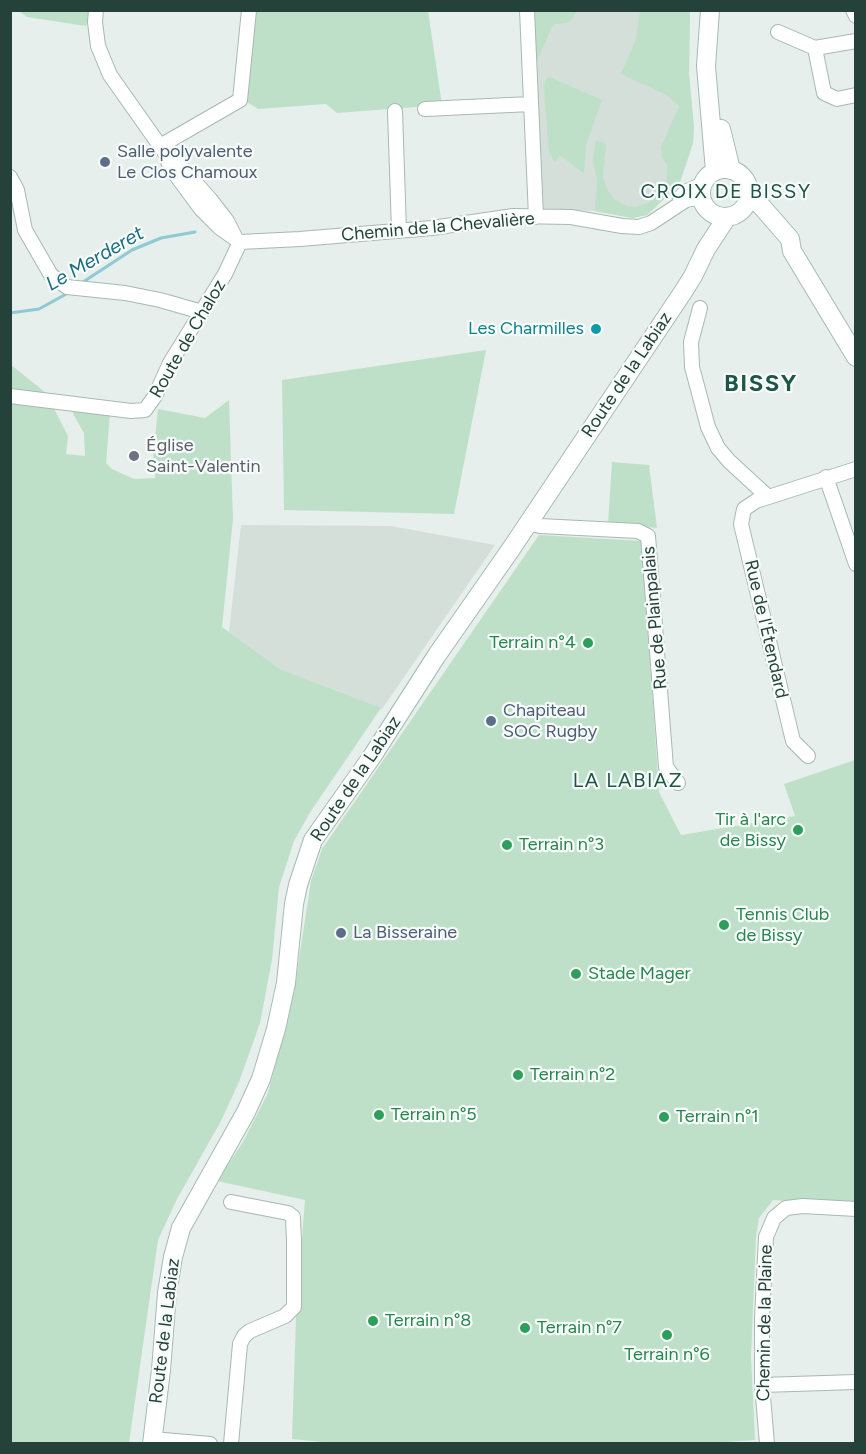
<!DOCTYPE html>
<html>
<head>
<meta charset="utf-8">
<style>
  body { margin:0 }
  #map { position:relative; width:866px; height:1454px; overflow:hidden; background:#e6efeb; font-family:Figtree,sans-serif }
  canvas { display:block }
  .frame { position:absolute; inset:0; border:12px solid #24423a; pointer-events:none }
</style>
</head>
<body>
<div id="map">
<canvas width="866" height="1454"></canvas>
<div class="frame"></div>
</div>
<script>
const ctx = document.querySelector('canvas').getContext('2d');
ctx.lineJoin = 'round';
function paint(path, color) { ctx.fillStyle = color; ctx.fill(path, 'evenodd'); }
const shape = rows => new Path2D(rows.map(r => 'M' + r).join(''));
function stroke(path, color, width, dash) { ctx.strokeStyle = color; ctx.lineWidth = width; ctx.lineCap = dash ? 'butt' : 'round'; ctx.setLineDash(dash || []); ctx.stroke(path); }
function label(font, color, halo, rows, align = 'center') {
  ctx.font = font + ' Figtree,sans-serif'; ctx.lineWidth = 4.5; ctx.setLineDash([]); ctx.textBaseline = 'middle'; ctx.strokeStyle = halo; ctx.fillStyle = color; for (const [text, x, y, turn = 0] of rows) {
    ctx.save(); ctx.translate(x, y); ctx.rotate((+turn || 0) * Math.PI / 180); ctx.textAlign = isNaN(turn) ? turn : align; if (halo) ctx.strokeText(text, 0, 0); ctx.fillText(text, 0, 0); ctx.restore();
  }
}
const built = shape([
  [534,11,690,11,689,74,694,128,693,143,679,185,647,215,632,218,595,211,541,209],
  [241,525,391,526,495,545,382,709,282,670,229,632]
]);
const green = shape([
  [19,11,88,11,88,21,86,26,27,17],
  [245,11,428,11,442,105,337,113,326,104,258,109,237,96],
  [534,11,577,11,572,19,567,23,555,24,552,27,536,63],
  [640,11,690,11,689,74,694,128,693,143,679,185,647,215,632,218,595,211,597,180,593,161,596,140,606,144,603,177,608,191,615,200,627,206,636,207,648,203,659,196,667,184,667,165,662,157,661,147,679,106,666,95,621,74,636,39],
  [550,77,602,100,586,145,584,174,560,155,555,162,549,153,544,87,546,79],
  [486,350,454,514,284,510,282,380],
  [10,364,46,393,68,436,66,454,85,456,84,433,73,414,74,408,110,413,106,463,112,469,134,479,155,478,155,473,152,470,158,409,205,418,229,400,233,519,222,627,282,670,381,708,309,814,294,841,279,887,272,960,260,1023,239,1082,221,1121,177,1199,158,1240,129,1443,11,1443],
  [612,462,649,465,657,528,608,524],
  [539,535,642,541,659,792,681,835,795,816,784,784,855,760,855,1205,773,1200,759,1218,756,1237,751,1356,755,1440,695,1444,343,1444,292,1439,296,1317,305,1200,217,1181,243,1142,268,1093,294,992,311,881,322,849]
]);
const stream = shape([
  [80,284,132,250,161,238,195,232],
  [10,313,39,309,70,292]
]);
const street = shape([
  [96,10,95,22,98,46,110,75,165,153,170,167,201,209,220,228,240,242],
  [527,10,536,217],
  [853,10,856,16],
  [778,32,815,48,856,41],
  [815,48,824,93,837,99,856,95],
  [425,109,531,104],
  [395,111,399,231],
  [160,146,240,100,249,10],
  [169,156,177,162,210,199,227,221,235,237],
  [10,177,17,190,25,230,51,275,67,287,125,293,160,300,202,312],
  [680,198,685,192,703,184],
  [240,242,300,239,432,228,513,216,571,217,622,226,639,227,651,223,686,200,702,197],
  [700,308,691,342,692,367,708,427,718,448,729,461,767,496],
  [10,396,131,411,145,410,155,396,170,363,225,274,240,242],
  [826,477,856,564],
  [528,523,540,526,638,531,648,536,666,767,678,783],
  [808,756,793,741,741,524,744,509,756,501,856,469],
  [762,1385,856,1382],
  [152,1439,210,1444],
  [231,1444,240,1344,244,1336,250,1331,285,1316,294,1307,294,1241,293,1217,288,1213,231,1202],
  [767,1444,762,1385,762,1319,766,1237,774,1218,786,1208,803,1206,856,1209]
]);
const secondary = shape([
  [710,10,706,66,715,171],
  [721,129,731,170],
  '701 193a24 24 0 1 1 48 0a24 24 0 1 1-48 0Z',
  [749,192,790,239,792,251,856,357],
  [152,1444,161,1370,167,1293,173,1257,181,1228,246,1112,261,1079,276,1029,286,983,294,904,298,885,313,840,373,755,437,655,511,549,683,292,693,276,706,249,727,217]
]);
const markers = [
  [105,162,6,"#5c6f8a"],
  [596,329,6,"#0f9aa8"],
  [134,456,6,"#6b7280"],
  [588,643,6,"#2e9e5b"],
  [491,721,6,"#5c6f8a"],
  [798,830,6,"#2e9e5b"],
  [507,845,6,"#2e9e5b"],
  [724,925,6,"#2e9e5b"],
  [341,933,6,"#5c6f8a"],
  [576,974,6,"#2e9e5b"],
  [518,1075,6,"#2e9e5b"],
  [379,1115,6,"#2e9e5b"],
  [664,1117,6,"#2e9e5b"],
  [373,1321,6,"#2e9e5b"],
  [525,1328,6,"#2e9e5b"],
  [667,1335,6,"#2e9e5b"]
];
const serviceNames = [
  ["Salle polyvalente",117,152],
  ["Le Clos Chamoux",117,173],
  ["Chapiteau",503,711],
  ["SOC Rugby",503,732],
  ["La Bisseraine",353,933]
];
const streetNames = [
  ["Chemin de la Chevalière",438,227,-5],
  ["Route de Chaloz",188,339,-60],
  ["Route de la Labiaz",627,375,-56],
  ["Rue de Plainpalais",655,618,-95],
  ["Rue de l'Étendard",766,629,77],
  ["Route de la Labiaz",356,779,-56],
  ["Chemin de la Plaine",765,1323,-89],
  ["Route de la Labiaz",165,1331,-83]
];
const cultureNames = [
  ["Les Charmilles",584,329]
];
const worshipNames = [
  ["Église",146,446],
  ["Saint-Valentin",146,467]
];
const leisureNames = [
  ["Terrain n°4",576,643,"right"],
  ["Tir à l'arc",786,820,"right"],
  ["de Bissy",786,841,"right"],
  ["Terrain n°3",519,845],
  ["Tennis Club",736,915],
  ["de Bissy",736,936],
  ["Stade Mager",588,974],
  ["Terrain n°2",530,1075],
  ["Terrain n°5",391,1115],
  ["Terrain n°1",676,1117],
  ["Terrain n°8",385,1321],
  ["Terrain n°7",537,1328],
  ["Terrain n°6",667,1355,"center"]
];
const neighbourhoodNames = [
  ["CROIX DE BISSY",726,192],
  ["LA LABIAZ",628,781]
];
const waterNames = [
  ["Le Merderet",95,259,-30]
];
const districtNames = [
  ["BISSY",761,384]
];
paint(built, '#d4dfda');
paint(green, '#bfe0c8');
stroke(stream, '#8ec9d4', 3);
stroke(street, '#a8b8b2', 16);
stroke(secondary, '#a4bbb3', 20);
stroke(street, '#fff', 14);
stroke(secondary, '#fff', 18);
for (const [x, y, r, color] of markers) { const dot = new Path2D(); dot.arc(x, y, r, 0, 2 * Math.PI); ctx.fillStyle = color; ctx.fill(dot); stroke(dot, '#f7fbf9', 2); }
label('18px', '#4e5e75', '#f7fbf9', serviceNames, 'left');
label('18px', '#24423a', '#f7fbf9', streetNames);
label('18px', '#0d838f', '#f7fbf9', cultureNames, 'right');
label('18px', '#5b616d', '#f7fbf9', worshipNames, 'left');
label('18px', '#27864d', '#f7fbf9', leisureNames, 'left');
ctx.letterSpacing = '1.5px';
label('20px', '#1f5548', '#f7fbf9', neighbourhoodNames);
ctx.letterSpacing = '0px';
label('italic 20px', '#1c6f80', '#f7fbf9', waterNames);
ctx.letterSpacing = '1.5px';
label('bold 24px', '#1f5548', '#f7fbf9', districtNames);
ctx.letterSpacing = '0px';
</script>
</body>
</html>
